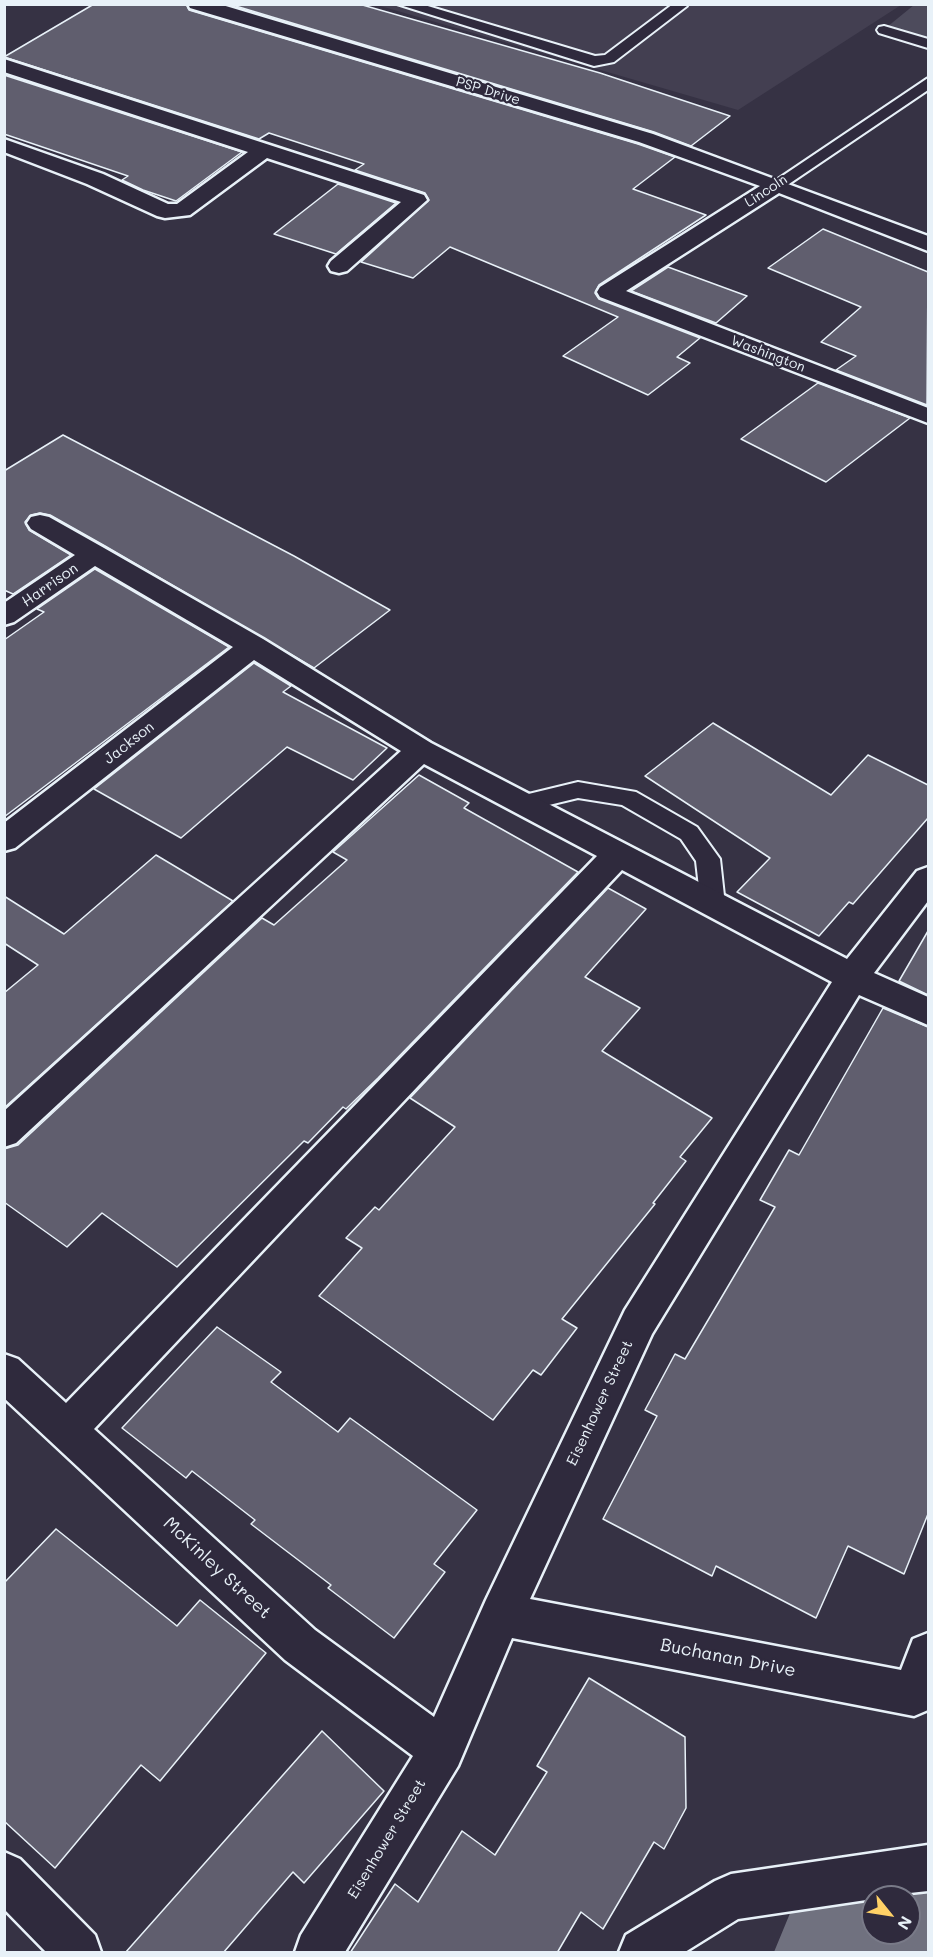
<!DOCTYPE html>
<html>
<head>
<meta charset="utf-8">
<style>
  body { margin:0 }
  #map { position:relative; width:933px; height:1957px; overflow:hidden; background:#363244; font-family:Mali,sans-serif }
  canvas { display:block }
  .frame { position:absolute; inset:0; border:6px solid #e8f1f8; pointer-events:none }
  .north { position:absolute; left:861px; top:1885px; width:60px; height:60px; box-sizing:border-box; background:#2f2a3d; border:2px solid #797a88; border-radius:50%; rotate:120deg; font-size:16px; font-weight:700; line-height:24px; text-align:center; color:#e8f1f8 }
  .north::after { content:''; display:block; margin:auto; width:21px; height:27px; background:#ffd166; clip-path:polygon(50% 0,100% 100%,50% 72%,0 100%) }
</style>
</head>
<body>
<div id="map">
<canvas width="933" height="1957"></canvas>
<div class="frame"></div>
<div class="north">N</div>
</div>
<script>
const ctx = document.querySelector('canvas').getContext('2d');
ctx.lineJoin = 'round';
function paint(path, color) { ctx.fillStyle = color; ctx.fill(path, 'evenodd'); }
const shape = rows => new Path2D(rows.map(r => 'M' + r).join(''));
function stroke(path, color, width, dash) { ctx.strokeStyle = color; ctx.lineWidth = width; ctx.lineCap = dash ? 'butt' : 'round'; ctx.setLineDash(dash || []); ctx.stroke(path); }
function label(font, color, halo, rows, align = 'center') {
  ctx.font = font + ' Mali,sans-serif'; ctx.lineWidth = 4.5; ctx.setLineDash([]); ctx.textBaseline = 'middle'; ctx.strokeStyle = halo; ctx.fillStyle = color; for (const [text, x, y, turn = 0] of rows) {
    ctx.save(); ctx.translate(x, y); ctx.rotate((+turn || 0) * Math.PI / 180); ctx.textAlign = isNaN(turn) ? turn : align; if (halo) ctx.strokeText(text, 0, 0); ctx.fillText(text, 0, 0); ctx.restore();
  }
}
const built = shape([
  [377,5,901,5,738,110]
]);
const green = shape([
  [914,5,928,5,928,38,887,27]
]);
const river = shape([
  [928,1881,928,1952,774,1952,793,1906,839,1886,928,1881],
  [873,1897,909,1897,909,1933,873,1933,873,1897]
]);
const building = shape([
  [94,4,186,4,189,10,638,144,675,157,633,189,706,215,599,285,595,293,599,299,700,338,677,357,690,363,648,395,563,356,618,317,450,247,413,278,361,262,429,200,425,193,355,170,364,164,269,133,259,139,4,57,94,4],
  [229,4,359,4,600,73,730,116,691,146,654,132,229,4],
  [4,75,242,152,176,201,143,190,122,180,128,176,4,134,4,75],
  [338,184,396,203,336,254,274,234,338,184],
  [823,229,928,272,927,405,836,370,856,356,821,342,861,307,768,268,823,229],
  [668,267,747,296,716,323,631,291,668,267],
  [818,383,910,418,826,482,741,439,818,383],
  [63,435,294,556,390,610,314,668,105,546,50,515,40,513,31,515,25,522,29,530,71,555,13,594,4,590,4,471,63,435],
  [95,569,229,647,4,817,4,640,44,612,37,609,95,569],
  [254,663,291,686,283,692,387,748,353,780,287,747,181,838,94,789,254,663],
  [713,723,831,795,868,755,928,785,928,818,853,904,849,902,819,936,737,892,770,858,645,776,713,723],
  [419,775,469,803,464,808,578,872,378,1078,346,1109,343,1107,308,1143,304,1141,177,1267,102,1213,67,1247,4,1202,4,1149,18,1145,262,918,274,925,347,860,333,852,419,775],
  [156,855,233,901,4,1108,4,993,38,965,4,943,4,896,64,934,156,855],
  [608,888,646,909,585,977,640,1008,602,1051,712,1118,680,1157,686,1161,653,1203,655,1204,562,1319,577,1328,541,1375,533,1370,493,1420,319,1296,362,1248,346,1238,375,1207,379,1210,455,1127,410,1098,608,888],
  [928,931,928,995,899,981,928,931],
  [883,1008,928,1027,928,1514,904,1574,848,1546,816,1618,716,1566,712,1576,603,1519,657,1416,645,1410,675,1354,685,1359,775,1207,760,1200,789,1150,799,1155,883,1008],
  [217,1327,281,1372,271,1382,338,1432,350,1418,477,1510,434,1564,445,1572,394,1638,328,1588,331,1585,251,1524,255,1520,192,1471,186,1478,122,1428,217,1327],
  [56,1529,177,1626,200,1600,266,1653,160,1781,141,1765,55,1868,4,1821,4,1583,56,1529],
  [589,1678,685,1737,686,1808,664,1849,654,1842,603,1929,581,1912,557,1953,350,1953,395,1884,418,1902,462,1831,495,1855,547,1772,537,1766,589,1678],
  [322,1731,384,1791,304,1883,293,1872,223,1953,125,1953,322,1731]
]);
const lane = shape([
  [397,4,421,4,595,56,605,55,673,4,687,6,614,62,594,66,397,4],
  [884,26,928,39,928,48,879,33,877,30,879,27,884,26],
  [928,78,928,90,783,188,771,188,769,185,928,78],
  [578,782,636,792,697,827,720,859,725,905,722,912,713,914,704,912,701,905,696,861,681,839,622,805,578,798,520,812,512,810,508,804,512,798,578,782]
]);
const street = shape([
  [188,4,219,4,653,134,928,236,928,251,779,193,626,291,928,408,928,423,600,297,597,292,600,287,760,186,639,142,190,8,188,4],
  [4,59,424,195,427,200,347,271,339,273,331,271,328,266,331,261,401,202,267,158,190,215,165,218,157,216,87,184,4,152,4,139,103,174,168,204,177,204,248,152,4,72,4,59],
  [40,515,49,517,104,548,263,639,431,743,847,959,917,871,928,867,928,901,874,973,928,997,928,1025,859,995,652,1334,530,1599,901,1670,913,1639,928,1633,928,1710,914,1716,512,1638,458,1766,345,1952,295,1952,301,1935,413,1756,285,1660,4,1398,4,1354,18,1359,66,1403,597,856,424,764,16,1143,4,1147,4,1111,401,751,254,660,15,848,4,851,4,823,233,647,95,566,14,622,4,625,4,603,75,555,31,529,27,523,31,517,40,515],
  [622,870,832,982,625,1310,486,1600,434,1717,315,1630,94,1429,622,870],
  [928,1845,928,1891,873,1897,873,1899,738,1919,685,1952,619,1952,626,1935,715,1881,731,1874,928,1845],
  [4,1852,20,1859,95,1935,101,1952,46,1952,4,1909,4,1852]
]);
const farStreetnames = [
  ["PSP Drive",488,91,17],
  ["Lincoln",766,191,-33],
  ["Washington",768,354,21]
];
const streetNames = [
  ["Harrison",50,585,-35],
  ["Jackson",129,743,-38],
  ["Eisenhower Street",600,1403,-65],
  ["Eisenhower Street",387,1839,-59]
];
const nearStreetnames = [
  ["McKinley Street",217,1568,43],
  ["Buchanan Drive",728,1658,11]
];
paint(built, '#433f51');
paint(green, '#4d4b5c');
paint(river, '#70717f');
paint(building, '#605e6e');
stroke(building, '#e8f1f8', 1.5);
stroke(lane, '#e8f1f8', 4);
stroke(street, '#e8f1f8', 5);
paint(lane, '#2f2a3d');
paint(street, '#2f2a3d');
label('14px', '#e8f1f8', '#2f2a3d', farStreetnames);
label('15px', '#e8f1f8', '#2f2a3d', streetNames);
label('18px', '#e8f1f8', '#2f2a3d', nearStreetnames);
</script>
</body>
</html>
